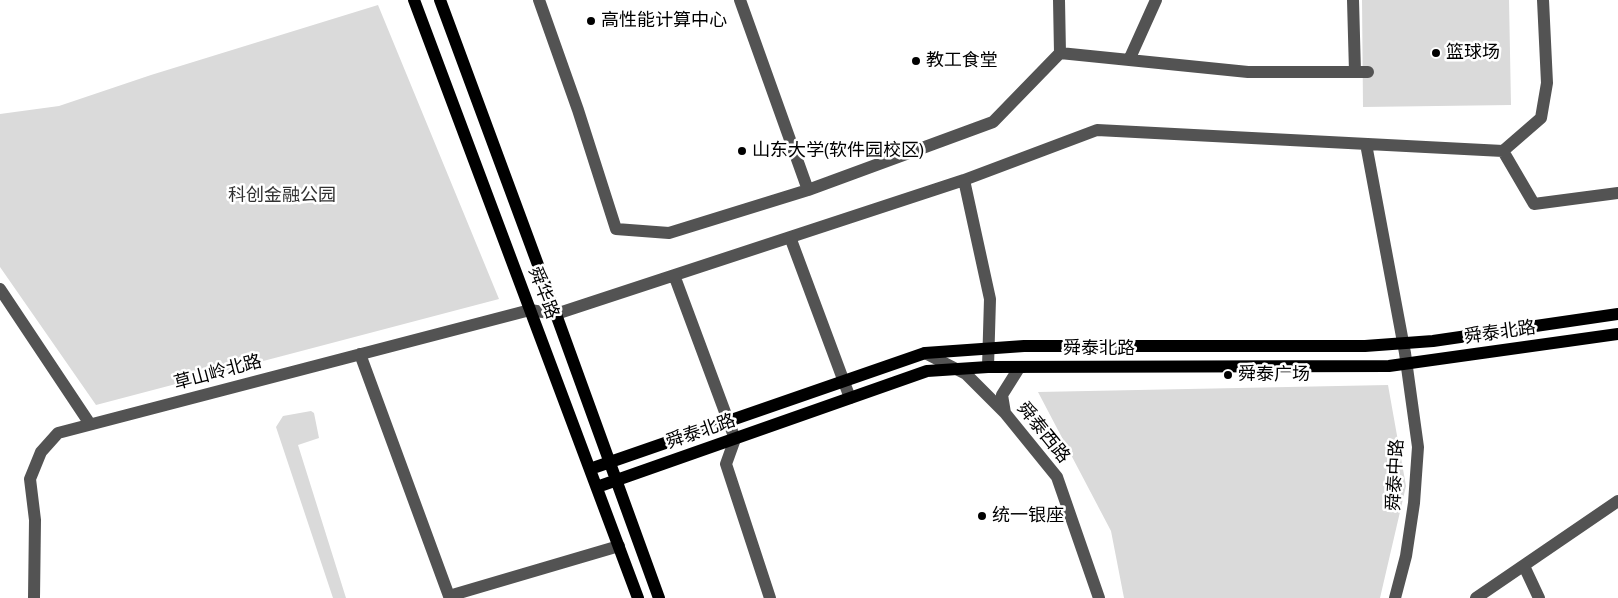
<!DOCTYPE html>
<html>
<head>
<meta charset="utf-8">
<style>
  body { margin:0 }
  canvas { display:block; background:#fff }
</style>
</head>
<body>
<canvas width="1618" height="598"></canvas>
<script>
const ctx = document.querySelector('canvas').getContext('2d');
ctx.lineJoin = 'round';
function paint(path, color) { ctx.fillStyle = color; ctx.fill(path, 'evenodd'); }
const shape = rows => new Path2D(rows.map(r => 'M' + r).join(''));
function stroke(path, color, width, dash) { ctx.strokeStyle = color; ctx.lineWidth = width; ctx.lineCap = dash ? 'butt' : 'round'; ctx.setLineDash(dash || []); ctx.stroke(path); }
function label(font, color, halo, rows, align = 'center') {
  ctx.font = font + ' "Archivo Narrow","Noto Sans SC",sans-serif'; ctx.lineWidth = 5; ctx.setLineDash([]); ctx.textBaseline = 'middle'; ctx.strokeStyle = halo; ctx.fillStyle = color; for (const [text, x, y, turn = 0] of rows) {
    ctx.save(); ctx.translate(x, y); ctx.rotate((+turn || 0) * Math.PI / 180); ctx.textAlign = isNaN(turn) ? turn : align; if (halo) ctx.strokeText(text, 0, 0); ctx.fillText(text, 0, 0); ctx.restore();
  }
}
const green = shape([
  [1362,0,1509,0,1511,105,1363,107],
  [378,5,499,299,96,405,0,267,0,114,59,106,151,75],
  [1388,385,1406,486,1380,598,1124,598,1111,531,1038,392],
  [311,411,314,413,319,438,298,445,346,598,333,598,276,427,283,416]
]);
const minor = shape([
  [539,0,578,110,616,229,669,233,808,190,993,122,1060,53,1059,0],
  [740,0,808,190],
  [1353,0,1355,72],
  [1060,53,1248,72,1368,72],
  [1129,60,1156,0],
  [1366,144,1405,353,1418,447,1414,503,1406,556,1395,598],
  [1503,151,1534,204,1618,193],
  [964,180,990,299,988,367],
  [790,237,850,398],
  [674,275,735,439,726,464,770,598],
  [0,289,90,424],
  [925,353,966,374,1005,413,1057,477,1099,598],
  [360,354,449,596,619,546],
  [1005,413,1002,395,1019,368,1023,367],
  [1524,566,1539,598],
  [34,598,35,520,30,479,41,452,58,433,530,310,556,314,964,180,1097,130,1503,151,1541,118,1547,83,1543,0],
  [1476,598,1618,501]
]);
const major = shape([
  [414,0,638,598],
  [440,0,541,273,659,598],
  [590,469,925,353,1024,346,1365,346,1433,341,1618,314],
  [597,487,927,371,988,367,1389,366,1618,334]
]);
const markers = [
  [591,21,5,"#000"],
  [1436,53,5,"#000"],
  [916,61,5,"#000"],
  [742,151,5,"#000"],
  [1228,375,5,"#000"],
  [982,516,5,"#000"]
];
const poiNames = [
  ["高性能计算中心",601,21],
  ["篮球场",1446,53],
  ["教工食堂",926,61],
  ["山东大学(软件园校区)",752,151],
  ["舜泰广场",1238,375],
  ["统一银座",992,516]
];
const parkNames = [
  ["科创金融公园",282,196]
];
const streetNames = [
  ["舜华路",543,293,69],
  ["舜泰北路",1500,333,-8],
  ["舜泰北路",1099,349],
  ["草山岭北路",218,373,-15],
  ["舜泰北路",701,432,-19],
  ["舜泰西路",1043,433,51],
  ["舜泰中路",1396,475,-87]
];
paint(green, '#dadada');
stroke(minor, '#535353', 12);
stroke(major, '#000', 12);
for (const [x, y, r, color] of markers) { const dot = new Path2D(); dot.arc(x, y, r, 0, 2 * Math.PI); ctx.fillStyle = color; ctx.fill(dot); stroke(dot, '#fff', 2); }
label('18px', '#000', '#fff', poiNames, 'left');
label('18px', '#313131', '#fff', parkNames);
label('18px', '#000', '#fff', streetNames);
</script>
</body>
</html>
